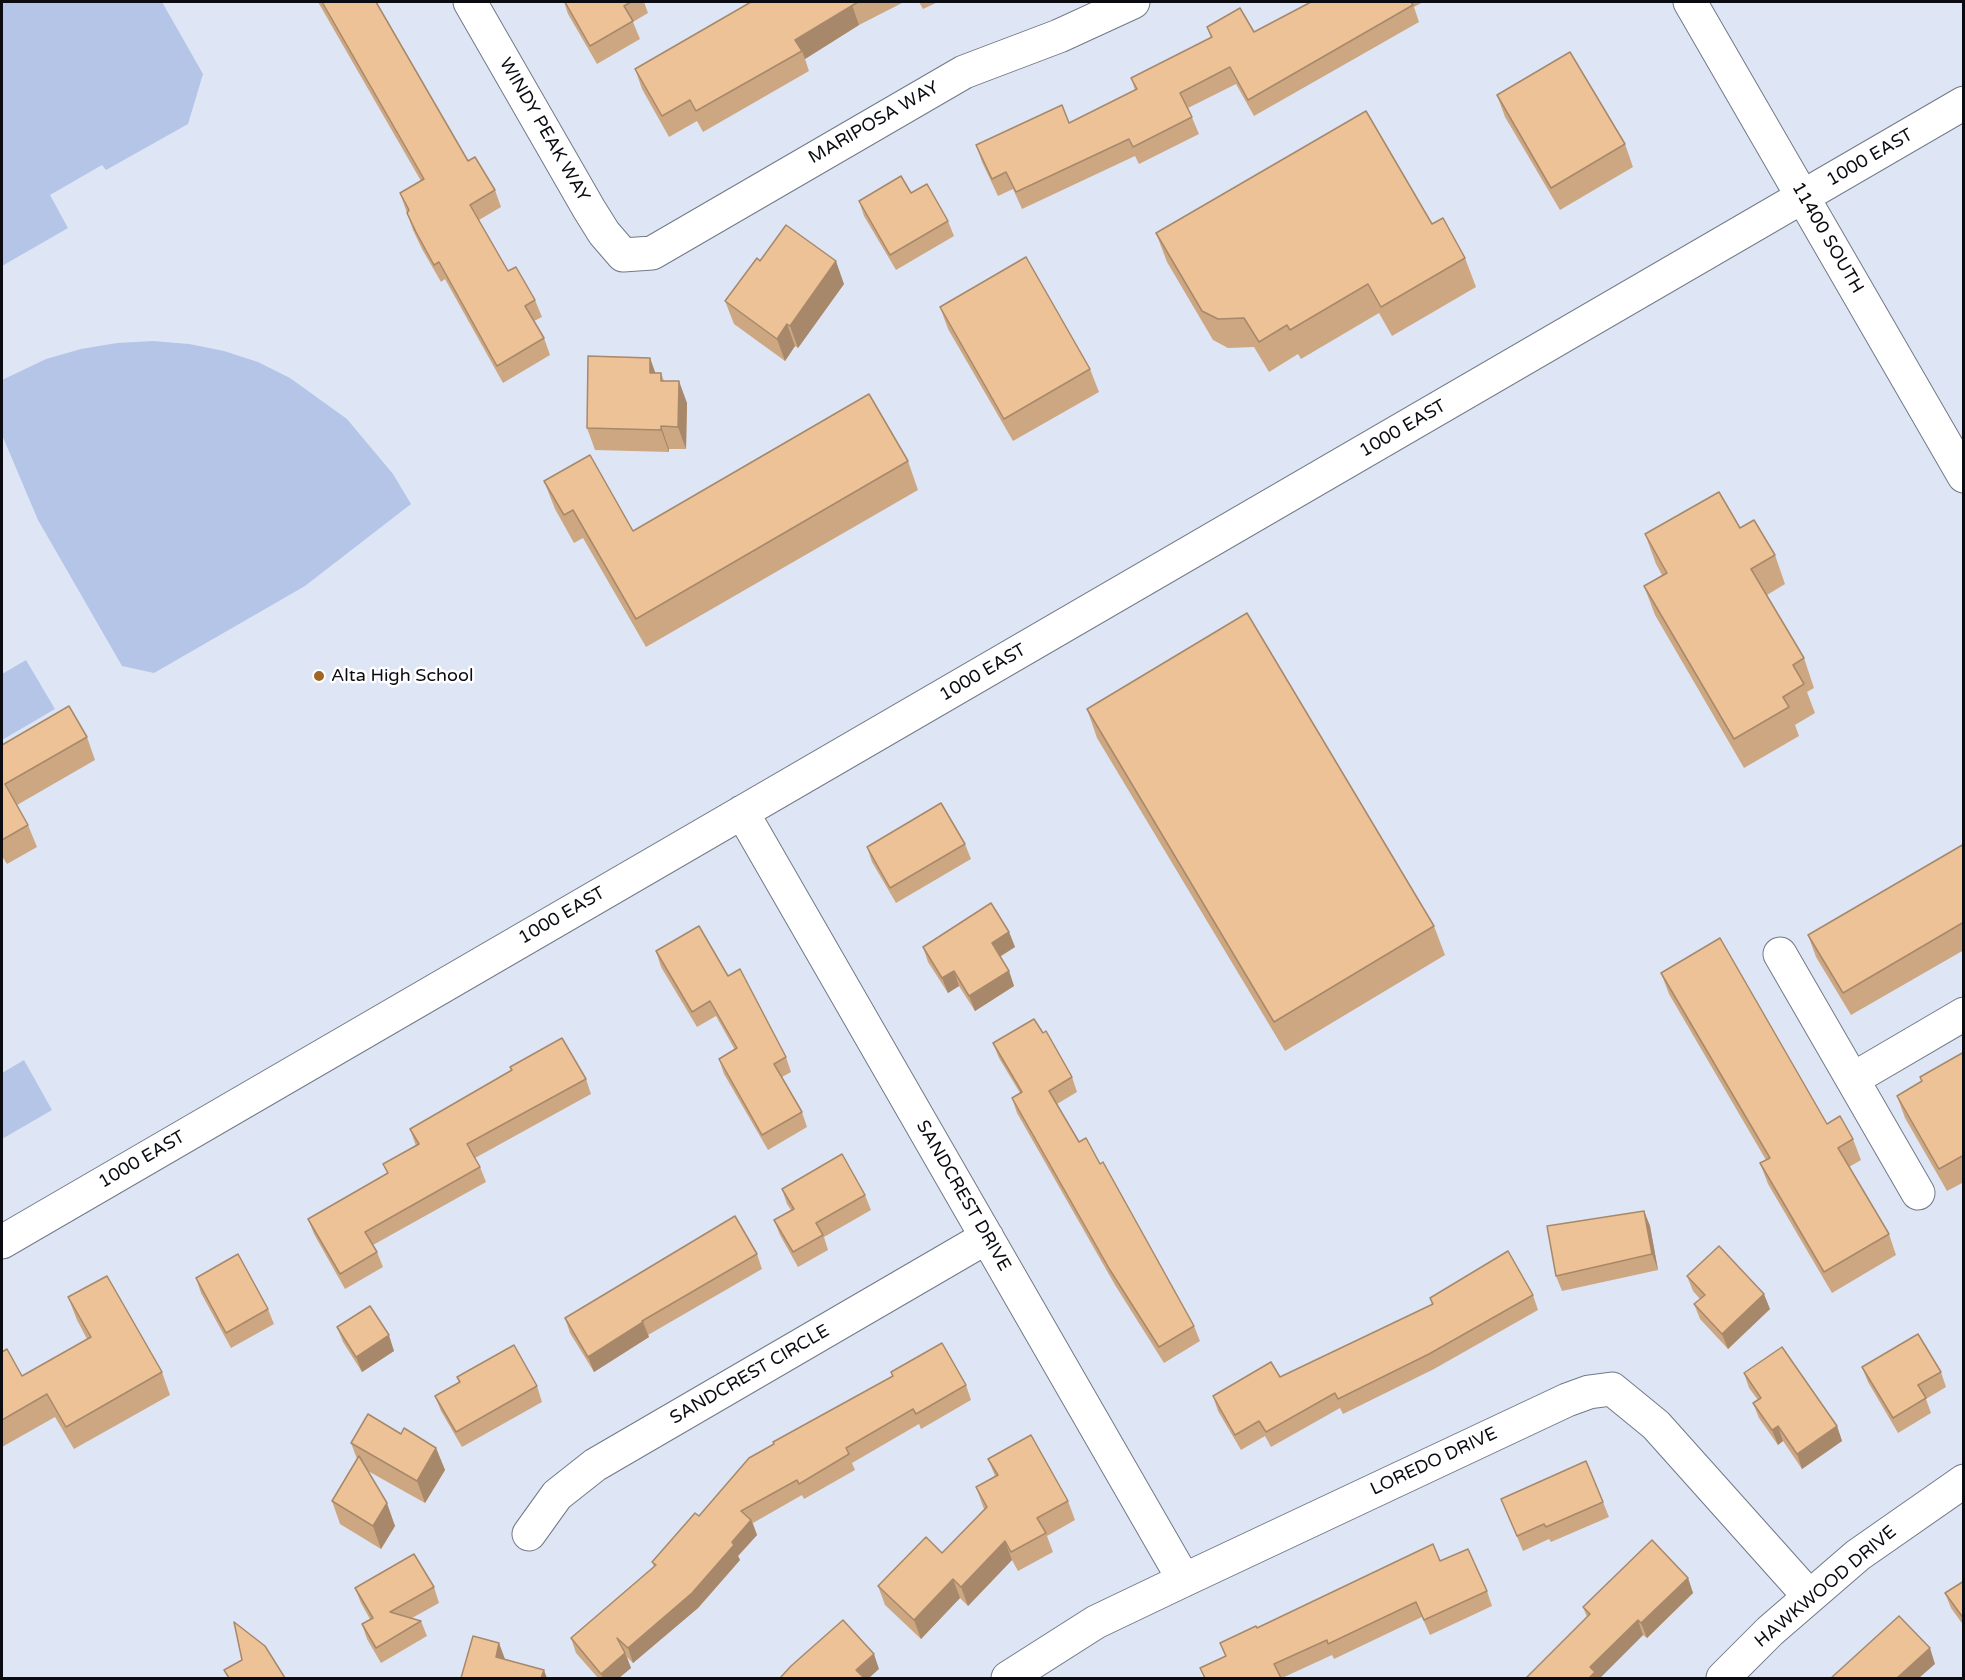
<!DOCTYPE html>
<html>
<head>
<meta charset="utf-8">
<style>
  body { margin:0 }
  #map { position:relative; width:1965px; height:1680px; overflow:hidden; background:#dee6f6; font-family:"Varela Round",sans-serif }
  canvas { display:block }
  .frame { position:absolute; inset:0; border:3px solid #0a0c11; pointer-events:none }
</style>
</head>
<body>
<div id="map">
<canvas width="1965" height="1680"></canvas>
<div class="frame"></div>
</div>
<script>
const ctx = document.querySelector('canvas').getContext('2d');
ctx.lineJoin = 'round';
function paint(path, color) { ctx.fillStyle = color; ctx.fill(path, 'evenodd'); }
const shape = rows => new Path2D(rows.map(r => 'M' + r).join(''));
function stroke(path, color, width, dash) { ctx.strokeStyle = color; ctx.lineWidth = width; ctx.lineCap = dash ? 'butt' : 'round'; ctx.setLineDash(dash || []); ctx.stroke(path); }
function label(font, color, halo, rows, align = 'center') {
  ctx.font = font + ' "Varela Round",sans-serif'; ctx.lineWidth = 5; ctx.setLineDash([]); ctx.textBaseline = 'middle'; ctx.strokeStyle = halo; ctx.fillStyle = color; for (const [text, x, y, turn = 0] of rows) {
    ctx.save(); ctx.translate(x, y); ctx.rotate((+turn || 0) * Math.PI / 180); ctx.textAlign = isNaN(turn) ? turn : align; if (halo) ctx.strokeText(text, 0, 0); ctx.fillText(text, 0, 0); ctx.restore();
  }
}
const green = shape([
  [2,2,162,2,203,74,188,124,106,170,102,165,50,195,68,228,2,266],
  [153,341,189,344,224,351,258,362,290,378,347,419,393,474,411,504,305,586,154,673,122,666,38,520,2,435,2,380,46,359,81,349,117,343],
  [26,660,55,709,2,740,2,674],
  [24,1060,52,1110,2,1139,2,1073]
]);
const minor = shape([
  [470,2,589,209,604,233,623,255,652,253,964,72,1059,36,1133,2],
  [742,812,1184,1580],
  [1780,954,1918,1193],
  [1853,1079,1964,1014],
  [2,1242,1964,103],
  [529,1534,557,1495,595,1465,987,1237],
  [1008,1678,1096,1622,1184,1580,1567,1400,1589,1392,1612,1389,1656,1425,1809,1596],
  [1723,1678,1770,1631,1858,1555,1964,1481]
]);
const major = shape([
  [1690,2,1964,476]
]);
const wall = shape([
  [318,2,376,2,468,161,495,190,501,207,479,220,508,271,535,300,542,317,534,321,544,338,550,355,503,383,445,279,441,282,422,249,413,230,400,193,421,181],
  [564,2,644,2,648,13,633,22,640,39,597,64,568,14],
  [751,2,904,2,859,25,805,59,809,71,703,132,697,121,669,137,642,89,635,69],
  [919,2,938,2,923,9],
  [1311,2,1423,2,1414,7,1419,22,1254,116,1236,84,1188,108,1199,134,1139,164,1135,156,1022,209,1013,189,998,196,982,162,976,145,1069,123,1135,90,1131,78,1211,38,1207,27,1254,32],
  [1497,95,1625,144,1633,167,1560,210,1505,117],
  [911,193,948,221,954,236,896,270,864,216,859,201],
  [1432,224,1465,258,1476,287,1392,336,1379,313,1301,359,1298,354,1269,372,1254,347,1228,348,1213,340,1167,262,1156,233],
  [760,261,844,284,798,348,795,346,785,361,734,324,725,301],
  [940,307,1090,369,1099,392,1013,441,948,329],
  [650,358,655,373,661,373,664,381,687,403,686,449,669,449,669,452,595,450,587,428],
  [908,461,918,490,646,647,583,538,574,543,555,509,544,481,633,531],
  [1740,528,1775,555,1785,584,1767,595,1804,658,1814,688,1807,692,1815,713,1795,725,1799,736,1744,768,1655,615,1644,586,1662,575,1656,564,1645,534],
  [1087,709,1434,926,1445,955,1285,1051,1097,738],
  [87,737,95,760,17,805,28,825,37,847,7,864,2,856,2,745],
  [965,844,971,859,896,903,872,862,867,847],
  [1964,844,1964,950,1851,1015,1816,957,1808,935],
  [1009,932,1015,947,1000,957,1009,971,1014,986,975,1011,959,986,948,993,928,962,923,947],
  [656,951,728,976,786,1057,791,1072,782,1077,802,1112,807,1127,768,1150,724,1074,719,1059,735,1050,716,1016,697,1027,661,967],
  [1661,973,1827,1124,1853,1139,1861,1160,1849,1167,1889,1234,1896,1255,1832,1293,1768,1184,1760,1163,1766,1160,1669,994],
  [993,1043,1072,1077,1077,1092,1057,1104,1079,1142,1194,1326,1200,1341,1164,1363,1115,1285,1017,1113,1012,1098,1020,1093,999,1058],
  [1964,1052,1964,1182,1947,1191,1905,1118,1897,1096,1922,1081,1920,1077],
  [510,1067,586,1079,591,1094,475,1158,480,1167,486,1182,373,1245,377,1252,383,1267,345,1289,314,1234,308,1219,387,1173,383,1164,416,1146,410,1129,512,1071],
  [782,1189,865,1195,871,1210,824,1237,828,1250,798,1267,780,1235,774,1220,791,1210,787,1204],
  [1644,1211,1650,1226,1658,1270,1562,1291,1556,1276],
  [757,1254,762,1269,648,1335,649,1337,594,1372,570,1333,565,1318],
  [1687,1276,1770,1309,1728,1349,1700,1319,1694,1304,1700,1299,1693,1291],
  [196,1278,268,1309,274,1324,231,1348,201,1293],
  [1533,1295,1538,1310,1434,1369,1343,1414,1340,1408,1271,1447,1265,1436,1241,1450,1218,1411,1213,1396,1280,1377,1432,1305,1430,1298],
  [68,1297,162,1372,170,1395,74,1449,55,1417,2,1447,2,1352,22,1376,87,1339,77,1320],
  [337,1327,394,1351,362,1372,343,1342],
  [1862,1367,1941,1372,1946,1387,1926,1399,1931,1413,1898,1433,1868,1382],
  [891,1372,966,1385,971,1400,921,1429,919,1424,852,1463,855,1470,804,1499,802,1495,753,1523,757,1535,738,1556,740,1560,698,1608,633,1663,627,1657,631,1668,619,1678,598,1678,576,1653,571,1638,654,1567,652,1562,699,1516,892,1376],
  [1744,1373,1837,1426,1842,1441,1802,1469,1783,1441,1778,1445,1759,1418,1753,1403,1758,1400,1749,1388],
  [457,1377,537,1386,542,1402,462,1447,441,1411,435,1396,459,1382],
  [401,1434,436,1448,445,1470,425,1503,368,1471,395,1526,381,1549,340,1524,332,1501,357,1459,351,1443],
  [988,1459,1068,1501,1075,1520,1047,1536,1053,1552,1018,1571,1012,1560,968,1606,960,1598,921,1639,885,1605,878,1586,942,1553,984,1509,976,1487,995,1476],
  [1501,1499,1603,1502,1609,1517,1551,1542,1549,1539,1523,1551],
  [1440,1561,1487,1591,1492,1606,1430,1635,1422,1617,1334,1659,1332,1655,1282,1678,1204,1678,1200,1668,1225,1656,1220,1643],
  [1688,1578,1693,1593,1647,1638,1643,1635,1600,1678,1526,1678,1587,1617,1583,1607],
  [1964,1581,1964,1626,1951,1608,1945,1593],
  [434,1587,439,1603,412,1618,421,1621,427,1636,381,1663,367,1639,362,1624,370,1619,361,1603,355,1588]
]);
const shadedWall = shape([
  [852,5,859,25,805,59,802,51,795,40],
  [836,261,844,284,798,348,790,326],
  [787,324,795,346,785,361,777,339],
  [650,358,658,380,650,373],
  [679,381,687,403,686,449,678,427],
  [661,426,669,449,669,452,661,430],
  [1009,932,1015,947,997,958,992,943],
  [954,971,959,986,948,993,942,978],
  [1009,971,1014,986,975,1011,969,996],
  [1644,1211,1650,1226,1658,1270,1652,1254],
  [1764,1294,1770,1309,1728,1349,1722,1334],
  [643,1322,649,1337,594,1372,588,1357],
  [389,1335,394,1351,362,1372,356,1357],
  [1778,1426,1783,1441,1778,1445,1772,1430],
  [1837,1426,1842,1441,1802,1469,1797,1454],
  [436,1448,445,1470,425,1503,417,1481],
  [387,1503,395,1526,381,1549,373,1526],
  [751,1520,757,1535,738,1556,740,1560,698,1608,633,1663,628,1648,732,1542],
  [1005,1541,1012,1560,968,1606,961,1587],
  [1688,1578,1693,1593,1647,1638,1641,1623],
  [953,1579,960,1598,921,1639,914,1620],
  [1638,1620,1643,1635,1600,1678,1589,1678,1590,1667],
  [499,1643,505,1659,501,1672,496,1657],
  [1930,1648,1935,1664,1919,1678,1897,1678],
  [625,1653,631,1668,619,1678,603,1678,601,1674],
  [874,1654,879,1669,869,1678,859,1678,856,1670],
  [544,1670,547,1678,541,1678]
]);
const building = shape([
  [322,2,376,2,468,161,475,157,495,190,470,205,508,271,516,267,535,300,525,306,544,338,497,366,439,262,434,265,416,232,407,213,409,210,400,193,424,179,322,2],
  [565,2,631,2,624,6,633,21,590,46,565,2],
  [751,2,858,2,795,40,802,51,696,111,690,100,662,116,635,69,751,2],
  [1311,2,1411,2,1413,5,1248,100,1230,67,1180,93,1192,117,1133,147,1129,139,1016,192,1006,172,992,179,976,145,1062,105,1069,123,1137,89,1131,78,1212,37,1207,27,1240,8,1254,32,1311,2],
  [1570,52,1625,144,1551,188,1497,95,1570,52],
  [1366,111,1432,224,1443,218,1465,258,1381,307,1368,284,1290,330,1287,325,1259,342,1244,318,1218,319,1202,311,1156,233,1366,111],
  [901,176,911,193,927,184,948,221,890,255,859,201,901,176],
  [786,225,836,261,790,326,787,324,777,339,725,301,757,258,760,261,786,225],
  [1026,257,1090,369,1004,419,940,307,1026,257],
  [588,356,650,358,650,373,661,373,661,381,679,381,678,427,661,426,661,430,587,428,588,356],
  [869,394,908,461,636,619,573,510,564,515,544,481,590,455,633,531,869,394],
  [1719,492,1740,528,1754,520,1775,555,1751,569,1804,658,1793,665,1804,684,1783,697,1789,707,1734,739,1644,586,1667,573,1645,534,1719,492],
  [1247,613,1434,926,1274,1022,1087,709,1247,613],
  [69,706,87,737,5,784,28,825,2,840,2,745,69,706],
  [941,803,965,844,890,888,867,847,941,803],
  [1964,844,1964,922,1843,993,1808,935,1964,844],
  [991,903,1009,932,992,943,1009,971,969,996,954,971,942,978,923,947,991,903],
  [699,926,728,976,740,969,786,1057,774,1064,802,1112,762,1135,719,1059,737,1048,710,1001,692,1012,656,951,699,926],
  [1720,938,1827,1124,1840,1116,1853,1139,1838,1148,1889,1234,1824,1272,1760,1163,1770,1158,1661,973,1720,938],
  [1034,1019,1043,1033,1046,1031,1072,1077,1049,1091,1079,1142,1086,1138,1100,1164,1103,1162,1194,1326,1159,1347,1110,1270,1012,1098,1022,1092,993,1043,1034,1019],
  [562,1038,586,1079,467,1144,480,1167,365,1232,377,1252,340,1274,308,1219,388,1173,383,1164,419,1144,410,1129,512,1070,510,1067,562,1038],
  [1964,1052,1964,1155,1939,1169,1897,1096,1922,1081,1920,1077,1964,1052],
  [842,1154,865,1195,816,1223,823,1235,793,1252,774,1220,794,1209,782,1189,842,1154],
  [1644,1211,1652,1254,1556,1276,1547,1226,1644,1211],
  [735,1216,757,1254,642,1321,643,1322,588,1357,565,1318,735,1216],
  [1719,1246,1764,1294,1722,1334,1694,1304,1705,1295,1687,1276,1719,1246],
  [1508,1251,1533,1295,1429,1354,1338,1399,1335,1393,1266,1432,1259,1421,1235,1435,1213,1396,1271,1362,1280,1377,1433,1304,1430,1298,1508,1251],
  [238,1254,268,1309,226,1333,196,1278,238,1254],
  [107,1276,162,1372,66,1427,47,1394,2,1420,2,1352,7,1349,22,1376,91,1337,68,1297,107,1276],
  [370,1306,389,1335,356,1357,337,1327,370,1306],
  [1918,1334,1941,1372,1918,1385,1926,1398,1893,1418,1862,1367,1918,1334],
  [942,1343,966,1385,916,1414,913,1409,846,1448,849,1454,799,1484,797,1480,741,1511,751,1520,732,1542,734,1545,692,1593,628,1648,617,1638,625,1653,601,1674,571,1638,656,1565,652,1562,695,1513,699,1516,749,1458,774,1444,773,1442,893,1376,891,1372,942,1343],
  [514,1345,537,1386,456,1432,435,1396,460,1382,457,1377,514,1345],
  [1782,1347,1837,1426,1797,1454,1778,1426,1772,1430,1753,1403,1761,1398,1744,1373,1782,1347],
  [368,1414,401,1434,404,1428,436,1448,417,1481,351,1443,368,1414],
  [1031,1435,1068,1501,1037,1518,1046,1533,1011,1552,1005,1541,961,1587,953,1579,914,1620,878,1586,926,1537,942,1553,987,1507,976,1487,998,1475,988,1459,1031,1435],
  [359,1456,387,1503,373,1526,332,1501,359,1456],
  [1586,1461,1603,1502,1546,1527,1544,1524,1517,1536,1501,1499,1586,1461],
  [1652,1540,1688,1578,1641,1623,1638,1620,1590,1667,1595,1672,1589,1678,1526,1678,1590,1614,1583,1607,1652,1540],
  [1433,1544,1440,1561,1468,1549,1487,1591,1424,1620,1416,1602,1328,1644,1327,1640,1274,1664,1281,1678,1205,1678,1200,1668,1226,1656,1220,1643,1256,1626,1257,1628,1433,1544],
  [414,1554,434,1587,390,1612,421,1621,376,1648,362,1624,373,1618,355,1588,414,1554],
  [1964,1581,1964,1619,1945,1593,1964,1581],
  [1899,1616,1930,1648,1897,1678,1831,1678,1899,1616],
  [843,1620,874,1654,856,1670,864,1678,780,1678,791,1666,843,1620],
  [234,1622,265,1646,285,1678,229,1678,224,1670,242,1660,234,1622],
  [473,1636,499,1643,496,1657,544,1670,541,1678,461,1678,473,1636]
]);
const markers = [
  [319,676,6,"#9f6623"]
];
const streetNames = [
  ["MARIPOSA WAY",874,123,-30],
  ["WINDY PEAK WAY",544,130,60],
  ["1000 EAST",1870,158,-30],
  ["11400 SOUTH",1827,238,60],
  ["1000 EAST",1403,429,-30],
  ["1000 EAST",983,673,-30],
  ["1000 EAST",562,916,-30],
  ["1000 EAST",142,1160,-30],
  ["SANDCREST DRIVE",963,1196,60],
  ["SANDCREST CIRCLE",750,1375,-30],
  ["LOREDO DRIVE",1434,1462,-25],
  ["HAWKWOOD DRIVE",1826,1587,-40]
];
const poiNames = [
  ["Alta High School",331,676]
];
paint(green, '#b5c5e7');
stroke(minor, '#727987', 35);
stroke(major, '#727987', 35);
stroke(minor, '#fff', 33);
stroke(major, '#fff', 33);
paint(wall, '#cda782');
paint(shadedWall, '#a7886a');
paint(building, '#eec297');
stroke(building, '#a7886a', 1.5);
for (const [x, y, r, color] of markers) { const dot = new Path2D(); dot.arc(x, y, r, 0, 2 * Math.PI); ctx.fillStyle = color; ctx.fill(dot); stroke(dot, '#fff', 2); }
label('18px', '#0a0c11', '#fff', streetNames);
label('18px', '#0a0c11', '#fff', poiNames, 'left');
</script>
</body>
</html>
